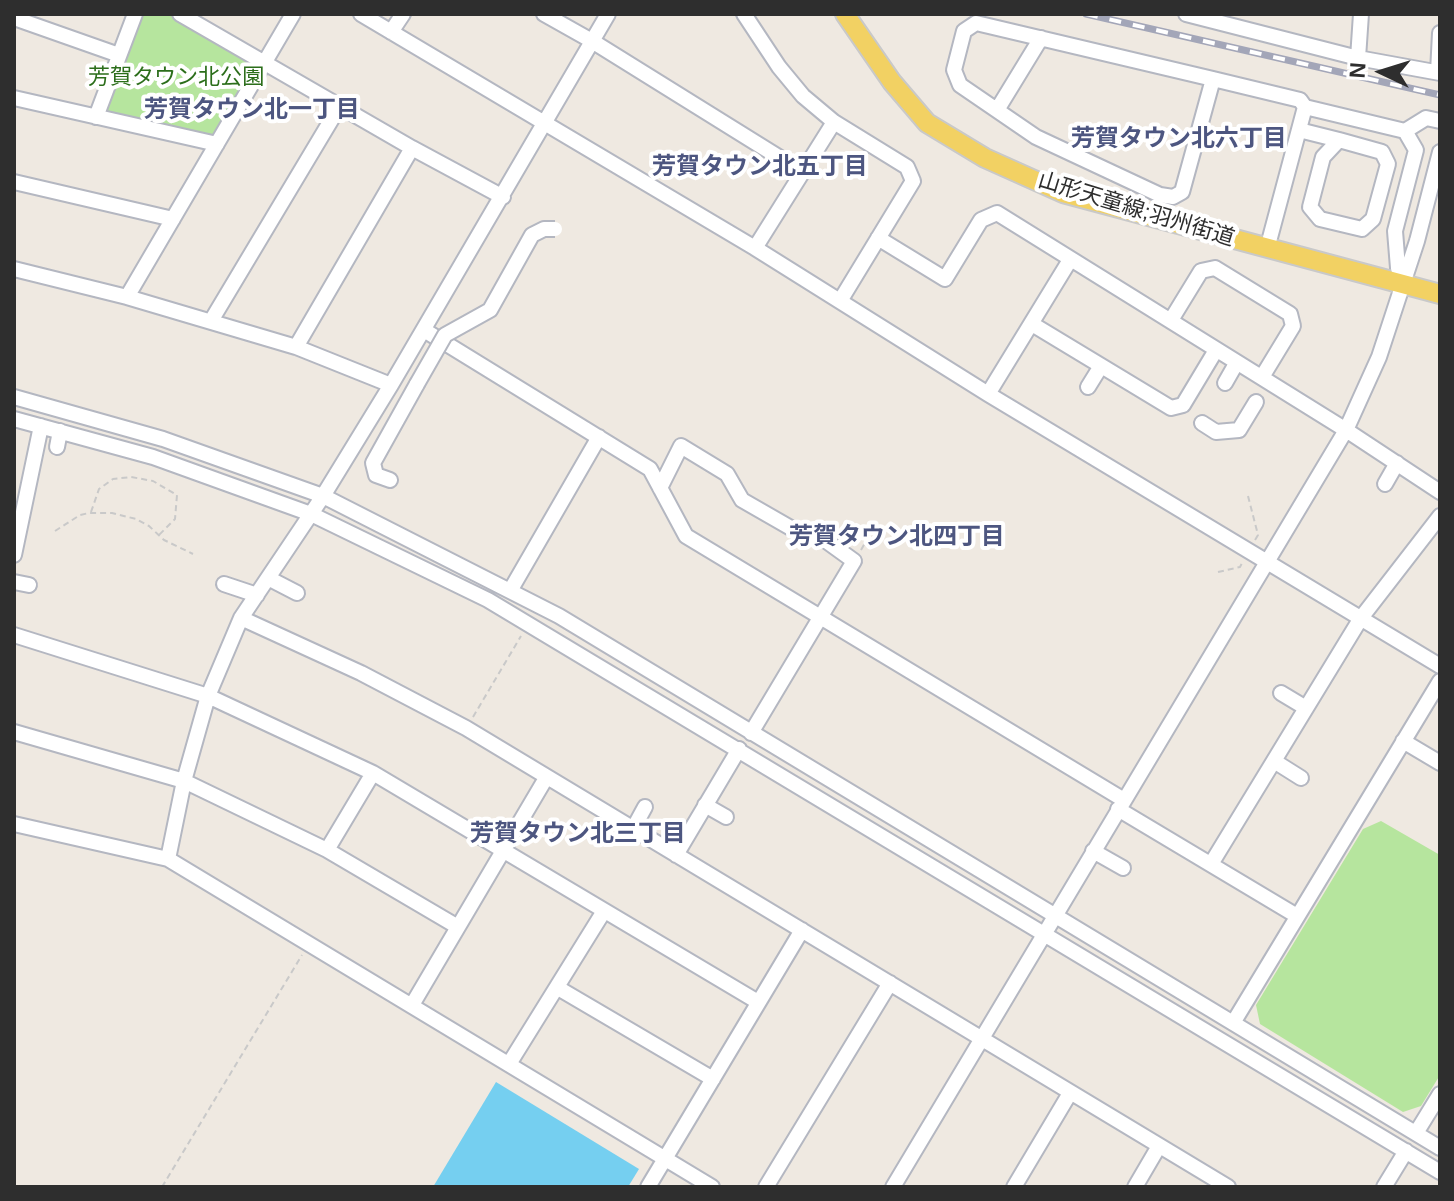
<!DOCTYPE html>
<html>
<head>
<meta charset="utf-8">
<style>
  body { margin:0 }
  #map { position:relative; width:1454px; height:1201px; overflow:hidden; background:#efe9e1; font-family:Arial,sans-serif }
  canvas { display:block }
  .frame { position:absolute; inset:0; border:16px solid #2e2e2e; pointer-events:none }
  .north { position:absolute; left:1342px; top:32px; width:80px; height:80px; -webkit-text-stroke:6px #fff; paint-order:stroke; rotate:274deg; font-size:22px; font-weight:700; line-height:32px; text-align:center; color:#2e2e2e }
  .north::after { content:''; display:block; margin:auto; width:28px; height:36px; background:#2e2e2e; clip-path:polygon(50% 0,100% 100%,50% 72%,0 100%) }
</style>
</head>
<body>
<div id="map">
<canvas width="1454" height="1201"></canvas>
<div class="frame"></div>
<div class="north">N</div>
</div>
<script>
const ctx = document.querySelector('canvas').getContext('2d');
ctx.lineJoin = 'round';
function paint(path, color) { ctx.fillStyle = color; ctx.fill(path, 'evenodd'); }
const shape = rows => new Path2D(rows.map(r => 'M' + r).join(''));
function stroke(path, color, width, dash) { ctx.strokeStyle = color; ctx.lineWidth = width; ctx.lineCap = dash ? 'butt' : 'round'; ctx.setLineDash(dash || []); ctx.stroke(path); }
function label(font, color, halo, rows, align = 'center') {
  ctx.font = font + ' Arial,"Noto Sans JP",sans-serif'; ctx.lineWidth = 8; ctx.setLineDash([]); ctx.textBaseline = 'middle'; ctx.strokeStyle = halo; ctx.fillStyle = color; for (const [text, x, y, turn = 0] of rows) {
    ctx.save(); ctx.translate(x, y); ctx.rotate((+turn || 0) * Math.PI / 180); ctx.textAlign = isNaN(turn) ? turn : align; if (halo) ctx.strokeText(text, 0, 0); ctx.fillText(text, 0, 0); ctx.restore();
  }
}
const green = shape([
  [140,14,171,14,259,65,213,139,100,115],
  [1381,821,1440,855,1440,1075,1421,1106,1403,1112,1260,1024,1256,1005,1363,829]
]);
const water = shape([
  [496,1082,639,1169,628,1187,433,1187]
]);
const path = shape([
  [1248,496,1258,535,1255,540],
  [91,512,99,489,113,479,131,477,153,481,177,495,175,519,159,535],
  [55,531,80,515,89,513,112,513,136,519,149,526,164,540,193,554],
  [861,550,869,536],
  [1218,572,1240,567,1242,563],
  [473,717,521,636],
  [162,1187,302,955]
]);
const minor = shape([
  [180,14,412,148,503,197],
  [361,14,755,248,988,394,1440,666],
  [544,14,592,41,801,171],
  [744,14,779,67,803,96,834,122,907,167,913,181,840,301],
  [1186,14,1358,58,1440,73],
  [14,18,119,55],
  [391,32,403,14],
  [1358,58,1361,14],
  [1438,72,1440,33],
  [1213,79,1182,192,1173,197,1160,195,1036,137,960,85,954,70,964,31,976,23,1213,79,1300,100,1305,107,1405,131,1426,118,1440,121],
  [14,98,217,144],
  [997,110,1041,38],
  [96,117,135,14],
  [1299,130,1339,140,1382,152,1388,164,1373,219,1362,229,1320,219,1310,207,1323,157,1339,140],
  [14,182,173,219],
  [878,238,945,279,981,220,997,213,1346,430,1440,492],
  [755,248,834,122],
  [1267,249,1305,107],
  [14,269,127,297,296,347,391,385],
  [1403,283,1398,268,1395,231,1416,150,1405,131],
  [127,297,293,14],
  [1171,320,1201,271,1215,268,1290,314,1293,326,1262,377],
  [211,321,339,107],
  [1032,324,1171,408,1183,405,1216,350],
  [424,330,650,469,686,536,1124,800],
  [296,347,412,148],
  [1225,383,1237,362],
  [1088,387,1101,366],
  [988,394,1070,260],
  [14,397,163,439,323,496,559,616,1440,1148],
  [14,419,153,457,311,514,488,600,1440,1172],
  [1202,423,1216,432,1239,430,1256,402],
  [57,447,60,431],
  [390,480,376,475,373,463,417,384],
  [1385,484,1397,463],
  [660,488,681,446,727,474,742,500,803,535,818,535,854,561,751,733],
  [14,555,41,426],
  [268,578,297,593],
  [14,582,29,585],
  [224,584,257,595],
  [510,591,599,437],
  [241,618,361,673,466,728,1228,1187],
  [14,635,208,696,373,773,758,1002],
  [1281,693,1306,708],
  [14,732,184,781,327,850,458,927],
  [1403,741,1440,763],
  [1274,761,1301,778],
  [705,805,726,817],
  [1118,809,1297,916],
  [14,824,168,859,712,1187],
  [633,829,645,807],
  [327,850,373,773],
  [1093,851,1123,868],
  [676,855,739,749],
  [168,859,184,781,208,696,241,618,323,496,391,385,608,14],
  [1211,864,1361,618,1440,516],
  [558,988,713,1079],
  [412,1005,546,778],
  [1233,1023,1440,681],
  [509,1064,604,911],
  [1416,1133,1440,1094],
  [648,1187,802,930],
  [766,1187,890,983],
  [893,1187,1346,430,1379,357,1417,241,1440,152],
  [1014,1187,1070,1093],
  [1135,1187,1159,1146],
  [1384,1187,1406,1151]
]);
const major = shape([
  [845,14,892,82,927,123,985,158,1063,193,1440,294]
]);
const rail = shape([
  [1086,14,1440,95]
]);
const minorBridge = shape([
  [417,384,445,335,490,310,532,235,544,229,555,229]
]);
const parkNames = [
  ["芳賀タウン北公園",176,78]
];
const streetNames = [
  ["山形天童線;羽州街道",1136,210,17]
];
const neighbourhoodNames = [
  ["芳賀タウン北一丁目",252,110],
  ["芳賀タウン北六丁目",1179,139],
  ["芳賀タウン北五丁目",760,167],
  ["芳賀タウン北四丁目",897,537],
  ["芳賀タウン北三丁目",578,834]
];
paint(green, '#b6e59e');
paint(water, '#75cff0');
stroke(minor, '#b4b7c1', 18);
stroke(major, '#c9c9c9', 22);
stroke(path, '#c9c9c9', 2, [6, 4]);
stroke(minor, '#fff', 14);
stroke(major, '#f2d163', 18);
stroke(rail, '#a3a6b8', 7);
stroke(rail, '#fff', 4, [12]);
stroke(minorBridge, '#b4b7c1', 18, []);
stroke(minorBridge, '#fff', 14);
label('22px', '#2c6e1b', '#fff', parkNames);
label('22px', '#2e2e2e', '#fff', streetNames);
label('bold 24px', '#4d5680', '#fff', neighbourhoodNames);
</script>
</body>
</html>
